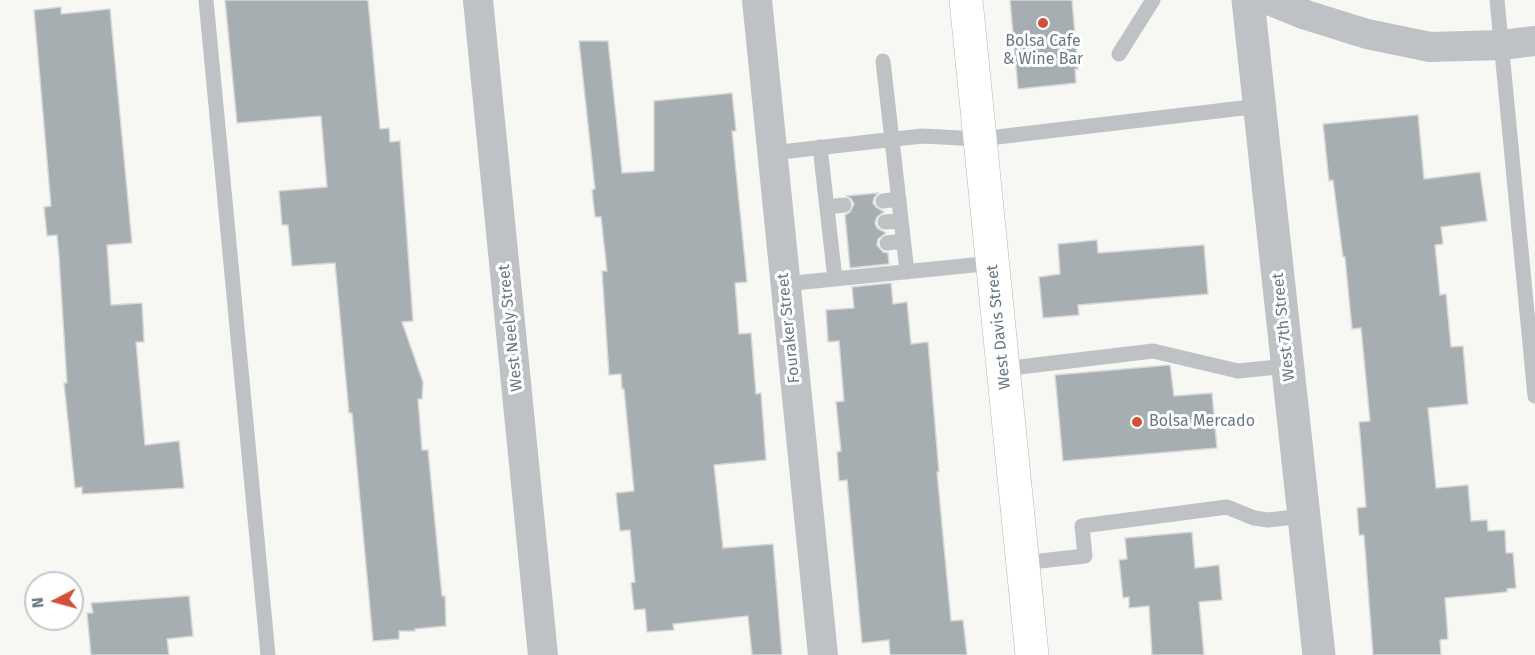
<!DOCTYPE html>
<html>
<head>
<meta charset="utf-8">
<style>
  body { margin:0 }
  #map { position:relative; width:1535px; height:655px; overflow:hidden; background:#f7f7f4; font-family:"Fira Sans",sans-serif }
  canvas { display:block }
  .north { position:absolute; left:24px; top:571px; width:60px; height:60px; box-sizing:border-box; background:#fff; border:2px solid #c3c9cd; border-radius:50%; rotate:264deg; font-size:16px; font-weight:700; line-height:24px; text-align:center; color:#697982 }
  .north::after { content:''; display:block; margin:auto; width:21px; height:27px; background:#d34f38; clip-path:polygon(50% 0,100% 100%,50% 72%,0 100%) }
</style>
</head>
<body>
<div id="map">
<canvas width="1535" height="655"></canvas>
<div class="north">N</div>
</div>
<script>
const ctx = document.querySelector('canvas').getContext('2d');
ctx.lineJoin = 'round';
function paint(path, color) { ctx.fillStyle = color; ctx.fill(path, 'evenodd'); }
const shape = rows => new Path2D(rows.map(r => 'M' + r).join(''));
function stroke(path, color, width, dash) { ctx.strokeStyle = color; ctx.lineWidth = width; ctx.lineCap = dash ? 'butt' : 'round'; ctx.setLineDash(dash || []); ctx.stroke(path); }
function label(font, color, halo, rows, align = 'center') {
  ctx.font = font + ' "Fira Sans",sans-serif'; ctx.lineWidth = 6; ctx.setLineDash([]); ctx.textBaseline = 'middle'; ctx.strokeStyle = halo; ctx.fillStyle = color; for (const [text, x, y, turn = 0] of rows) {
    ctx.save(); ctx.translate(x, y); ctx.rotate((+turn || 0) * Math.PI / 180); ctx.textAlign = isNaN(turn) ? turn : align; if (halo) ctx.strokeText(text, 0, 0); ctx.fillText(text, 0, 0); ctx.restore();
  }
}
const building = shape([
  [225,0,368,0,380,129,389,128,390,142,400,141,413,321,402,322,423,382,422,399,418,399,422,450,428,450,442,596,445,596,446,626,415,629,415,631,399,631,399,639,373,641,352,413,349,413,335,263,292,266,288,225,282,225,279,191,327,187,321,116,237,123,225,0],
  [1010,0,1072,0,1078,69,1075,69,1076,83,1018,89,1010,0],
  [61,7,61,14,110,9,132,243,107,245,111,305,142,303,144,342,136,342,145,445,179,441,184,488,82,494,82,487,75,488,64,383,67,383,59,257,57,235,47,236,44,207,51,206,34,10,61,7],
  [579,41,608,41,622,173,654,171,654,101,732,93,736,131,732,131,747,282,735,283,739,334,751,333,756,394,761,393,766,460,714,465,723,548,773,544,782,655,752,655,748,616,673,624,674,630,647,632,645,609,634,610,631,583,635,582,630,530,620,531,616,493,634,491,624,389,622,389,621,374,609,375,602,271,607,271,601,217,595,217,592,190,595,189,579,41],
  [1418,115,1424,179,1480,172,1487,221,1441,227,1443,244,1435,245,1440,295,1446,294,1451,347,1463,346,1468,404,1428,408,1436,488,1468,485,1471,521,1487,520,1488,531,1505,530,1506,553,1513,553,1516,588,1507,589,1507,592,1445,598,1448,639,1440,640,1441,655,1373,655,1364,535,1359,535,1357,508,1366,507,1359,422,1370,421,1361,328,1352,329,1345,257,1343,257,1333,180,1329,181,1323,124,1418,115],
  [878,193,874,198,873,203,876,207,884,212,877,217,875,223,877,228,886,233,878,239,877,245,883,252,888,253,889,264,850,268,845,215,850,212,854,204,851,199,846,196,878,193],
  [1097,240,1098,253,1204,245,1208,294,1078,305,1079,315,1043,318,1039,277,1060,274,1058,244,1097,240],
  [891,283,893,304,907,302,911,344,928,342,939,472,937,472,951,621,963,620,967,655,890,655,889,640,862,643,847,480,839,481,837,452,841,451,836,402,844,401,839,341,828,342,826,310,854,308,852,287,891,283],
  [1170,365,1174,396,1212,393,1217,448,1063,461,1055,375,1170,365],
  [1192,532,1195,568,1219,565,1222,600,1199,602,1204,655,1152,655,1149,606,1129,608,1129,597,1123,598,1119,560,1127,559,1125,538,1192,532],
  [189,596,193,636,167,639,169,655,91,655,87,613,93,613,91,603,189,596]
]);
const service = shape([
  [206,0,268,655],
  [1497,0,1535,396],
  [1119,54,1153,0],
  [883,61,907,272],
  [820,147,835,279],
  [772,153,922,136,980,139,1260,106],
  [883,201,899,199],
  [827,207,844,205],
  [885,222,901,221],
  [887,243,903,241],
  [785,284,993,263],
  [1003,369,1153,351,1238,371,1288,366],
  [1022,563,1085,556,1082,526,1227,507,1254,518,1268,520,1304,516]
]);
const minor = shape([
  [478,0,543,655],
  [757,0,823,655],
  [1269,0,1306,15,1367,34,1430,47,1502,45,1535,41]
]);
const tertiary = shape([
  [1248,0,1319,655]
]);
const secondary = shape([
  [966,0,1032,655]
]);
const markers = [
  [1043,23,6,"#d34f38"],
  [1137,422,6,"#d34f38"]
];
const poiNames = [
  ["Bolsa Cafe",1043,42],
  ["& Wine Bar",1043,60],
  ["Bolsa Mercado",1149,422,"left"]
];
const streetNames = [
  ["West Davis Street",999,327,-96],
  ["West 7th Street",1284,327,-96],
  ["West Neely Street",511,328,-96],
  ["Fouraker Street",789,328,-96]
];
paint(building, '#a6aeb2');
stroke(building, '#d8d8d7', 1.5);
stroke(secondary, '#b1b6ba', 34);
stroke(service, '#bec2c5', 15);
stroke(minor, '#bec2c5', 30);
stroke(tertiary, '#bec2c5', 33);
stroke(secondary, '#fff', 33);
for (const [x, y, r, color] of markers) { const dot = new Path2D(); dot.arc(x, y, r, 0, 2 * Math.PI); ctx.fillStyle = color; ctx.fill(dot); stroke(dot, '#fff', 2); }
label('16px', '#697982', '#fff', poiNames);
label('16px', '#697982', '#fff', streetNames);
</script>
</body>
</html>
